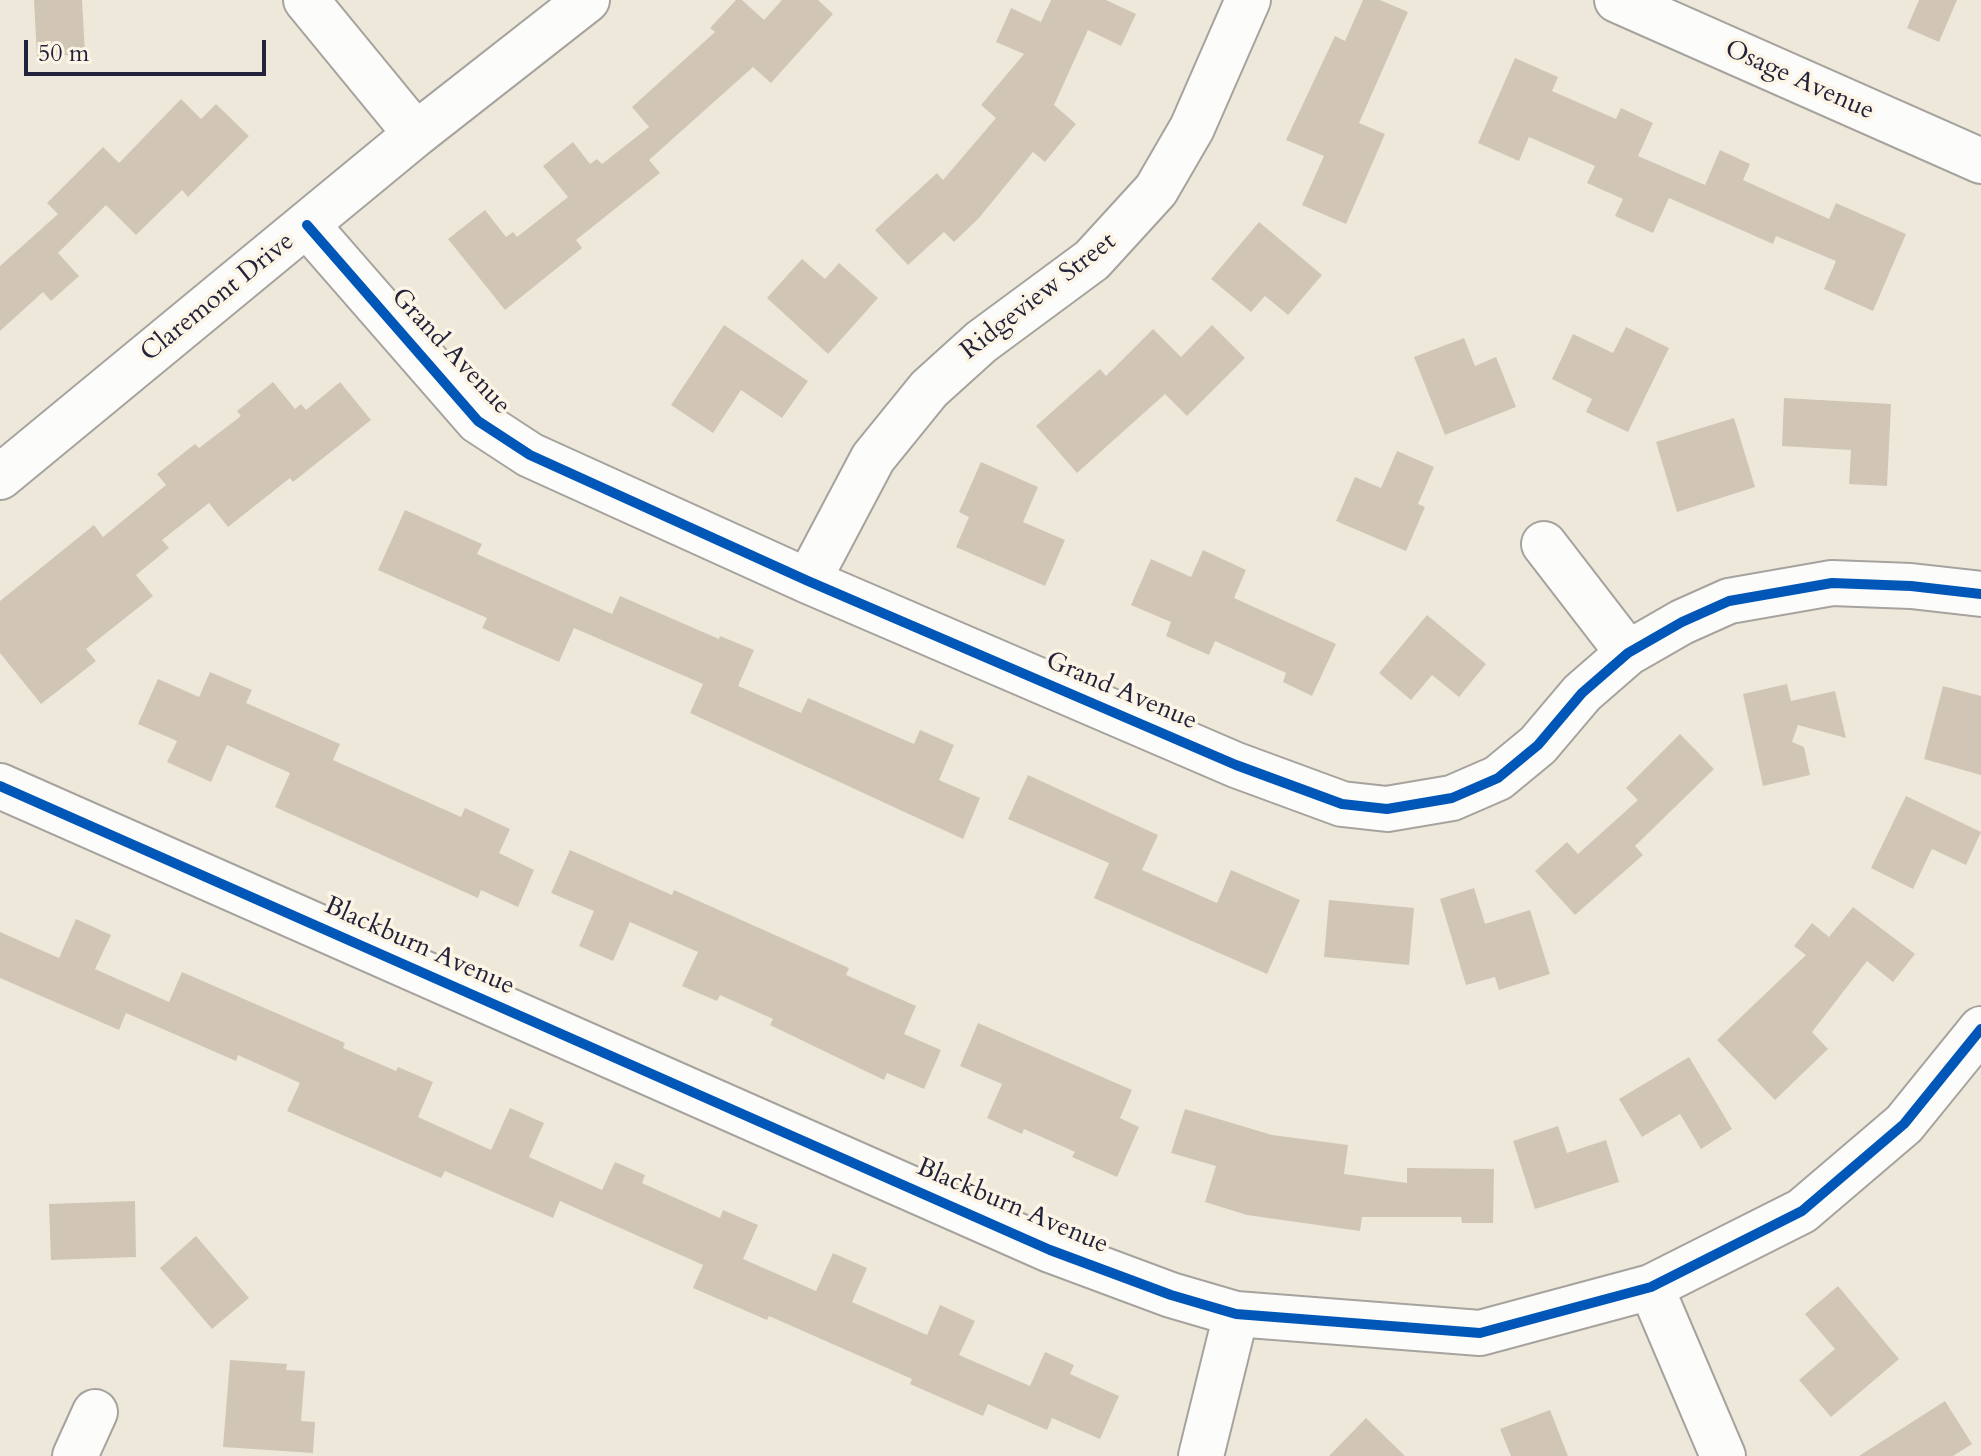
<!DOCTYPE html>
<html>
<head>
<meta charset="utf-8">
<style>
  body { margin:0 }
  #map { position:relative; width:1981px; height:1456px; overflow:hidden; background:#eee8db; font-family:Cardo,serif }
  canvas { display:block }
  .scale { position:absolute; left:24px; top:40px; width:242px; height:36px; box-sizing:border-box; border:4px solid #22223b; border-top:0; padding-left:10px; font-size:24px; line-height:28px; white-space:nowrap; color:#22223b; -webkit-text-stroke:6px #fcf5e5; paint-order:stroke }
</style>
</head>
<body>
<div id="map">
<canvas width="1981" height="1456"></canvas>
<div class="scale">50 m</div>
</div>
<script>
const ctx = document.querySelector('canvas').getContext('2d');
ctx.lineJoin = 'round';
function paint(path, color) { ctx.fillStyle = color; ctx.fill(path, 'evenodd'); }
const shape = rows => new Path2D(rows.map(r => 'M' + r).join(''));
function stroke(path, color, width, dash) { ctx.strokeStyle = color; ctx.lineWidth = width; ctx.lineCap = dash ? 'butt' : 'round'; ctx.setLineDash(dash || []); ctx.stroke(path); }
function label(font, color, halo, rows, align = 'center') {
  ctx.font = font + ' Cardo,serif'; ctx.lineWidth = 7; ctx.setLineDash([]); ctx.textBaseline = 'middle'; ctx.strokeStyle = halo; ctx.fillStyle = color; for (const [text, x, y, turn = 0] of rows) {
    ctx.save(); ctx.translate(x, y); ctx.rotate((+turn || 0) * Math.PI / 180); ctx.textAlign = isNaN(turn) ? turn : align; if (halo) ctx.strokeText(text, 0, 0); ctx.fillText(text, 0, 0); ctx.restore();
  }
}
const building = shape([
  [34,0,82,0,85,54,37,57],
  [736,0,742,0,764,20,782,0,818,0,833,14,771,83,753,67,649,160,660,173,576,240,582,248,505,310,448,239,485,210,506,237,513,232,517,237,568,197,543,166,573,142,590,164,597,159,602,164,649,127,632,107,715,32,710,28],
  [1051,0,1106,0,1136,14,1121,46,1088,30,1054,105,1076,124,1045,162,1033,152,979,218,954,242,944,232,908,265,875,230,937,173,943,180,996,118,981,105,1024,54,996,42,1011,8,1041,22],
  [1363,0,1380,0,1408,12,1359,123,1385,134,1346,224,1302,205,1324,156,1286,140,1335,36,1345,41],
  [1919,0,1957,0,1939,42,1907,28],
  [1515,58,1558,77,1552,91,1616,119,1621,108,1653,123,1638,156,1705,185,1720,150,1750,164,1743,180,1829,219,1836,203,1906,234,1873,311,1824,289,1836,261,1776,236,1773,244,1669,198,1653,233,1615,216,1623,199,1587,183,1595,166,1529,137,1519,161,1478,143],
  [181,99,201,119,216,104,249,136,188,197,182,190,136,235,106,205,58,253,79,276,51,301,43,292,0,331,0,266,58,214,47,203,103,147,119,163],
  [1259,222,1322,275,1288,315,1265,296,1251,312,1211,279],
  [802,259,825,279,839,263,878,298,828,354,767,298],
  [724,325,808,381,782,418,741,390,713,433,671,405],
  [1212,325,1245,358,1187,416,1165,394,1077,473,1036,426,1100,369,1106,376,1153,329,1181,357],
  [1626,327,1669,348,1628,432,1586,412,1592,399,1552,379,1573,334,1613,353],
  [1464,338,1475,366,1496,357,1516,407,1445,435,1414,357],
  [273,382,295,409,301,404,306,410,340,382,371,420,293,482,290,478,228,527,209,503,162,540,169,548,136,575,153,596,86,649,96,661,41,704,0,653,0,601,94,525,103,537,166,485,157,474,195,444,199,448,241,416,237,411],
  [1784,398,1891,404,1887,486,1849,484,1851,450,1782,446],
  [1734,418,1755,487,1677,512,1656,442],
  [1397,451,1434,467,1418,504,1425,507,1406,551,1336,521,1355,477,1381,488],
  [981,462,1038,487,1023,522,1065,540,1045,586,956,547,969,517,959,512],
  [405,510,482,544,477,554,612,614,620,596,719,639,720,636,754,650,738,686,801,713,808,698,914,744,920,730,954,745,939,780,980,798,963,839,690,713,703,684,574,628,559,662,482,628,487,618,378,570],
  [1203,550,1246,570,1234,598,1336,644,1312,696,1283,682,1286,673,1215,641,1209,655,1166,636,1171,622,1131,605,1151,559,1191,577],
  [1427,615,1486,664,1459,697,1432,675,1411,700,1379,673],
  [210,672,252,690,246,703,340,744,333,760,461,817,465,808,510,829,499,853,534,870,518,907,481,890,478,898,275,807,290,773,227,745,211,782,167,762,177,741,138,724,158,679,199,697],
  [1787,684,1791,701,1835,691,1846,738,1798,725,1792,742,1804,747,1810,775,1763,786,1743,694],
  [1943,686,1981,696,1981,775,1924,759],
  [1680,734,1714,769,1635,846,1643,855,1575,915,1535,871,1567,842,1578,854,1638,800,1626,788],
  [1028,775,1158,835,1142,870,1217,903,1231,870,1300,900,1267,974,1094,898,1109,863,1008,819],
  [1906,796,1981,832,1966,865,1932,849,1913,889,1871,868],
  [570,850,672,895,674,890,849,968,846,975,916,1006,904,1034,941,1050,924,1089,887,1073,884,1080,770,1025,773,1019,720,995,717,1001,682,986,698,952,630,922,613,961,579,946,594,911,551,893],
  [1474,888,1485,924,1530,910,1550,974,1499,990,1495,977,1466,985,1440,899],
  [1329,900,1414,908,1409,965,1324,957],
  [1853,907,1915,954,1893,982,1867,961,1812,1032,1828,1049,1775,1100,1717,1040,1806,955,1794,946,1812,923,1829,937],
  [76,919,111,935,95,969,169,1002,182,972,345,1043,343,1048,396,1071,398,1067,433,1082,418,1117,491,1150,510,1108,544,1123,529,1157,602,1190,615,1162,645,1175,642,1183,720,1218,723,1210,758,1225,743,1259,816,1291,833,1253,867,1268,852,1302,927,1335,940,1305,975,1321,959,1355,1030,1386,1045,1352,1074,1365,1070,1374,1119,1396,1100,1439,1052,1418,1047,1430,988,1404,983,1416,910,1384,912,1379,769,1316,767,1320,693,1288,703,1265,560,1201,553,1218,445,1171,441,1178,287,1111,300,1083,238,1055,236,1061,126,1013,119,1030,0,978,0,932,59,958],
  [978,1023,1132,1090,1120,1118,1139,1127,1117,1177,1072,1157,1075,1152,1024,1129,1022,1134,987,1118,1002,1084,960,1066],
  [1689,1057,1732,1129,1701,1149,1680,1114,1642,1137,1619,1099],
  [1185,1109,1272,1135,1348,1145,1344,1174,1407,1183,1407,1168,1494,1169,1493,1223,1462,1223,1461,1217,1362,1217,1360,1231,1247,1215,1205,1202,1216,1166,1171,1153],
  [1558,1126,1567,1153,1606,1140,1619,1182,1535,1209,1513,1141],
  [135,1201,136,1257,51,1260,49,1204],
  [196,1236,249,1298,212,1329,160,1268],
  [1838,1286,1899,1359,1831,1417,1799,1380,1835,1349,1805,1314],
  [230,1360,287,1364,286,1370,305,1371,301,1421,315,1422,313,1453,223,1447],
  [1945,1401,1972,1444,1953,1456,1859,1456],
  [1550,1410,1568,1456,1511,1456,1500,1429],
  [1366,1418,1405,1456,1329,1456]
]);
const minor = shape([
  [306,0,416,134],
  [1617,0,1981,161],
  [307,225,478,421,530,455,808,581,1236,765,1342,804,1387,809,1452,798,1498,778,1538,745,1582,693,1628,653,1682,622,1729,601,1832,583,1911,586,1981,594],
  [0,477,416,134,587,0],
  [1544,544,1628,653],
  [808,581,873,458,929,389,981,342,1092,260,1156,190,1192,128,1248,0],
  [0,786,1050,1250,1171,1295,1236,1314,1480,1333,1651,1287,1802,1211,1904,1124,1981,1029],
  [1651,1287,1723,1456],
  [75,1456,95,1412],
  [1201,1456,1236,1314]
]);
const cycleway = shape([
  [307,225,478,421,530,455,808,581,1236,765,1342,804,1387,809,1452,798,1498,778,1538,745,1582,693,1628,653,1682,622,1729,601,1832,583,1911,586,1981,594],
  [0,786,1050,1250,1171,1295,1236,1314,1480,1333,1651,1287,1802,1211,1904,1124,1981,1029]
]);
const streetNames = [
  ["Osage Avenue",1799,81,24],
  ["Ridgeview Street",1039,297,-38],
  ["Claremont Drive",218,298,-39],
  ["Grand Avenue",450,352,47],
  ["Grand Avenue",1121,692,23],
  ["Blackburn Avenue",419,947,24],
  ["Blackburn Avenue",1012,1207,23]
];
paint(building, '#d1c6b5');
stroke(minor, '#a6a39e', 48);
stroke(minor, '#fcfcfa', 44);
stroke(cycleway, '#0057b8', 10);
label('26px', '#22223b', '#fcf5e5', streetNames);
</script>
</body>
</html>
